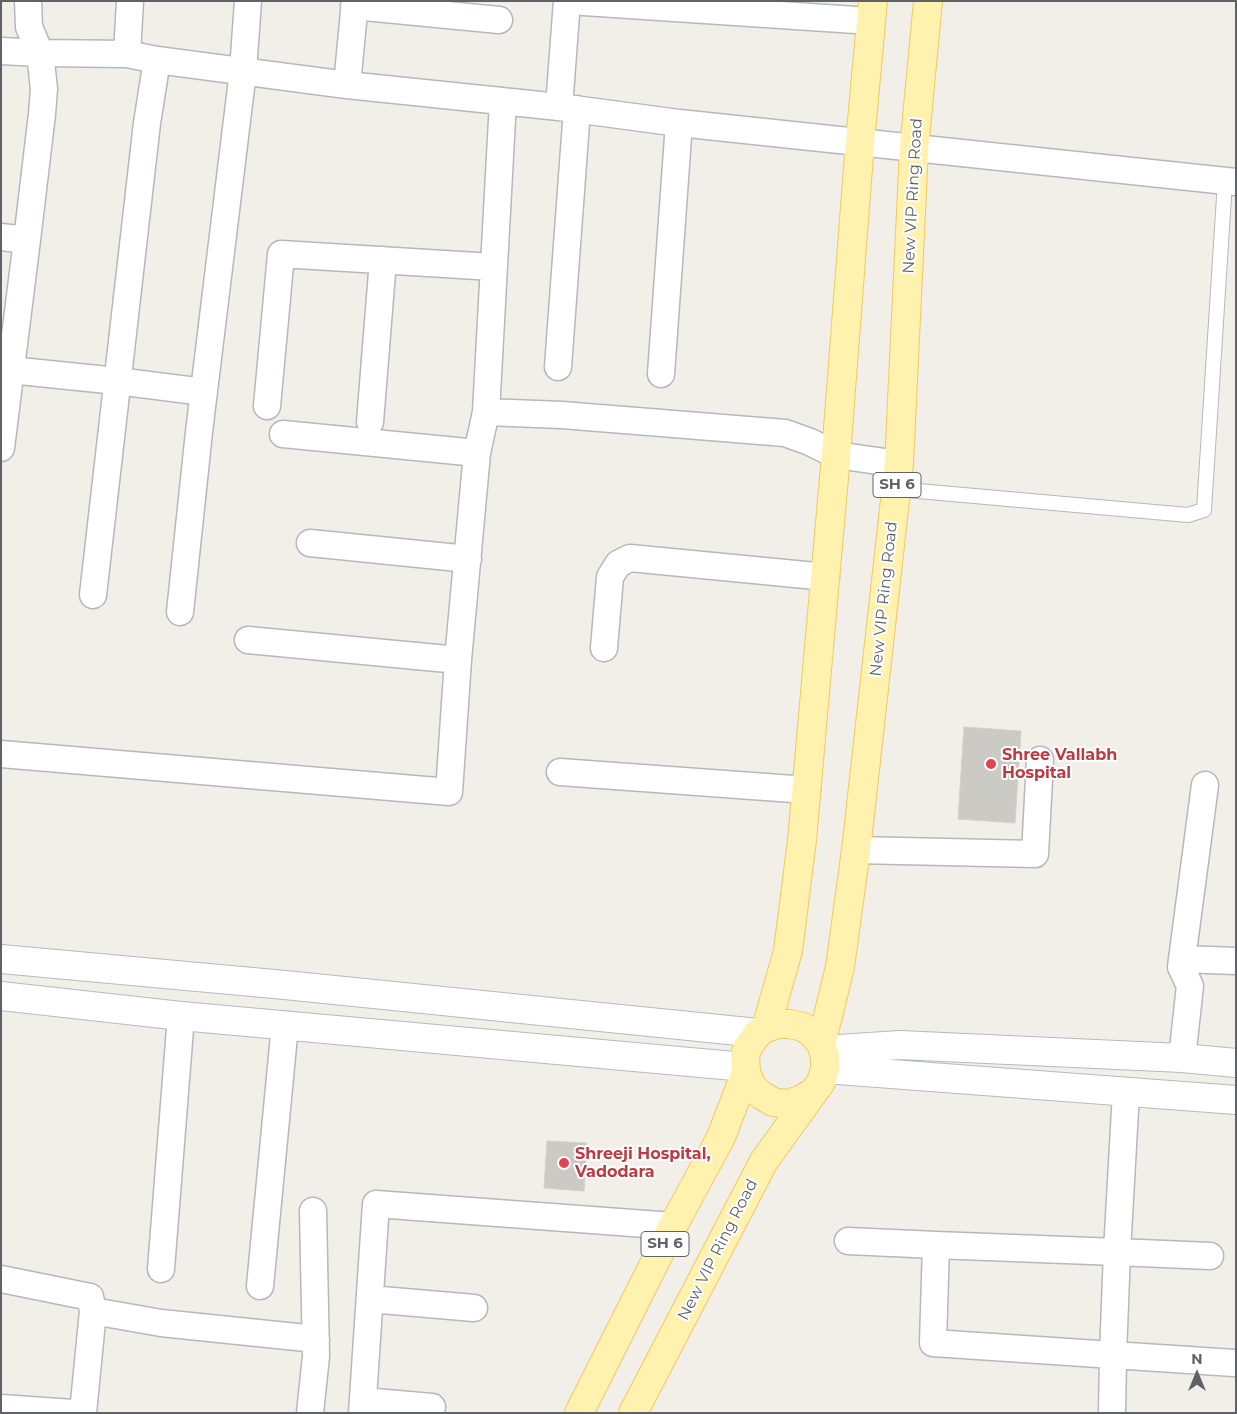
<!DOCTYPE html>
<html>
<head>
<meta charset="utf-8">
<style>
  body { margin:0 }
  #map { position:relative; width:1237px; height:1414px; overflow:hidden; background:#f1efe8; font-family:Montserrat,sans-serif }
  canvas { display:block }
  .frame { position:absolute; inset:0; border:2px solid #5f6368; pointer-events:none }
  .north { position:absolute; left:1172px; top:1349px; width:50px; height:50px; -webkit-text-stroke:4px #fff; paint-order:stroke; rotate:0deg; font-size:14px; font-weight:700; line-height:20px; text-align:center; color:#5f6368 }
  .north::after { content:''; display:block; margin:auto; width:18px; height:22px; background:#5f6368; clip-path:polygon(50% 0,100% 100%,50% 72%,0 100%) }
</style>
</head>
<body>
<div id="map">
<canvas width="1237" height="1414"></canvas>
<div class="frame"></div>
<div class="north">N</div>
</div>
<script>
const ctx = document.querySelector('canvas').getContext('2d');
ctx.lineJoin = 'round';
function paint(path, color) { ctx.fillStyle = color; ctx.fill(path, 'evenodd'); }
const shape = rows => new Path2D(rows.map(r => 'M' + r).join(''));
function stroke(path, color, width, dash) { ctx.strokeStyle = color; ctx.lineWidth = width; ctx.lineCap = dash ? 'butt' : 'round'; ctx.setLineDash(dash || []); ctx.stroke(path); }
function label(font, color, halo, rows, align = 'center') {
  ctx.font = font + ' Montserrat,sans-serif'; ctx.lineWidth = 4; ctx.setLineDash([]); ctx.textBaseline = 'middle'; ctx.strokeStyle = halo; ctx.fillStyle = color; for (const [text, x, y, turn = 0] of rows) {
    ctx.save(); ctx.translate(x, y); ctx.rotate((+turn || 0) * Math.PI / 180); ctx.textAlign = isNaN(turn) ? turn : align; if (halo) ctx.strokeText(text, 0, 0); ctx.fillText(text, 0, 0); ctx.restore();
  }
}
const building = shape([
  [964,727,1021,731,1015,823,958,819,964,727],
  [547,1141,587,1143,584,1191,544,1188,547,1141]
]);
const lane = shape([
  [896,489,1188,515,1204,510,1225,181]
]);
const street = shape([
  [569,1,871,21],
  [354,6,499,20],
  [1,51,40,53,127,54,157,60,347,85,559,107,679,123,1236,182],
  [127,54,130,1],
  [347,85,355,1],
  [559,107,567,1],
  [1,237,27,240],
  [558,367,577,109],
  [10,370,117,381,204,392],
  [661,374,679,123],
  [267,406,281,254,493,267],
  [486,412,562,415,785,433,810,442,836,455,899,464],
  [370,422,383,260],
  [283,434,477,453],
  [1,448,27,240,42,114,44,89,40,53,29,27,28,1],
  [310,543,468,559],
  [93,595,147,123,157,60],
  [180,612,199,432,243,71,248,1],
  [248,640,458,660],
  [604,648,610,577,618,564,630,558,826,577],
  [1,754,449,792,458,660,477,453,486,412,503,101],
  [560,772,807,790],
  [856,850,1035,854,1040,760],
  [1182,959,1236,961],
  [1182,1058,1190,986,1181,967,1205,785],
  [1126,1092,1117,1252,1210,1256],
  [848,1241,936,1245,1117,1252,1113,1355,933,1343,936,1245],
  [161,1269,181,1016],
  [1,1279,90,1297,93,1311,83,1413],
  [260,1286,285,1025],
  [370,1299,474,1308],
  [93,1311,161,1323,316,1339],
  [363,1401,432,1407],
  [1,1408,73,1413],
  [310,1413,316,1356,313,1211],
  [362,1413,376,1204,673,1226],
  [1112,1413,1113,1355,1234,1363]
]);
const secondary = shape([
  [1,959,285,985,758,1033],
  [1,996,181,1016,745,1067],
  [823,1050,900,1045,1182,1058,1236,1063],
  [825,1069,1236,1100]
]);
const primary = shape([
  [766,1028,788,951,802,840,836,455,860,142,873,1],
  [821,1044,840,967,856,850,899,464,914,149,928,1],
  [579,1413,673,1226,721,1137,746,1072],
  [633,1413,764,1161,821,1082,825,1069,825,1056,821,1044,813,1034,803,1027,790,1024,778,1024,766,1028,758,1033,748,1047,745,1055,746,1072,751,1085,761,1095,773,1102,787,1104,800,1100,812,1093]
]);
const markers = [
  [991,764,6,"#e0444e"],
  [564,1163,6,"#e0444e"]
];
const shields = [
  [897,485,48],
  [665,1244,48]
];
const shieldNames = [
  ["SH 6",897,485],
  ["SH 6",665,1244]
];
const streetNames = [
  ["New VIP Ring Road",913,196,-87],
  ["New VIP Ring Road",884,599,-84],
  ["New VIP Ring Road",718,1250,-63]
];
const healthNames = [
  ["Shree Vallabh",1002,755],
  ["Hospital",1002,773],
  ["Shreeji Hospital,",575,1154],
  ["Vadodara",575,1172]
];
paint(building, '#cccac5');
stroke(building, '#d6d1c6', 1);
stroke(lane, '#b5b8bc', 16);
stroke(street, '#b5b8bc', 29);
stroke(secondary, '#b6babf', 30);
stroke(primary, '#f2c960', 30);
stroke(lane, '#fff', 14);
stroke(street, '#fff', 26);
stroke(secondary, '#fff', 28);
stroke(primary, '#fff2af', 28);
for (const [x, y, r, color] of markers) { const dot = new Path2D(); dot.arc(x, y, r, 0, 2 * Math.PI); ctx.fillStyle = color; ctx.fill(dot); stroke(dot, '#fff', 2); }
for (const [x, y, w] of shields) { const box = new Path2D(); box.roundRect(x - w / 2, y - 12.5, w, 25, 4); ctx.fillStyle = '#fff'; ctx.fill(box); stroke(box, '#5f6368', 1); }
label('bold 15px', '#5f6368', null, shieldNames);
label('16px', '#5f6368', '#fff', streetNames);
label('bold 16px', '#be3a42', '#fff', healthNames, 'left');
</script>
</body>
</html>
